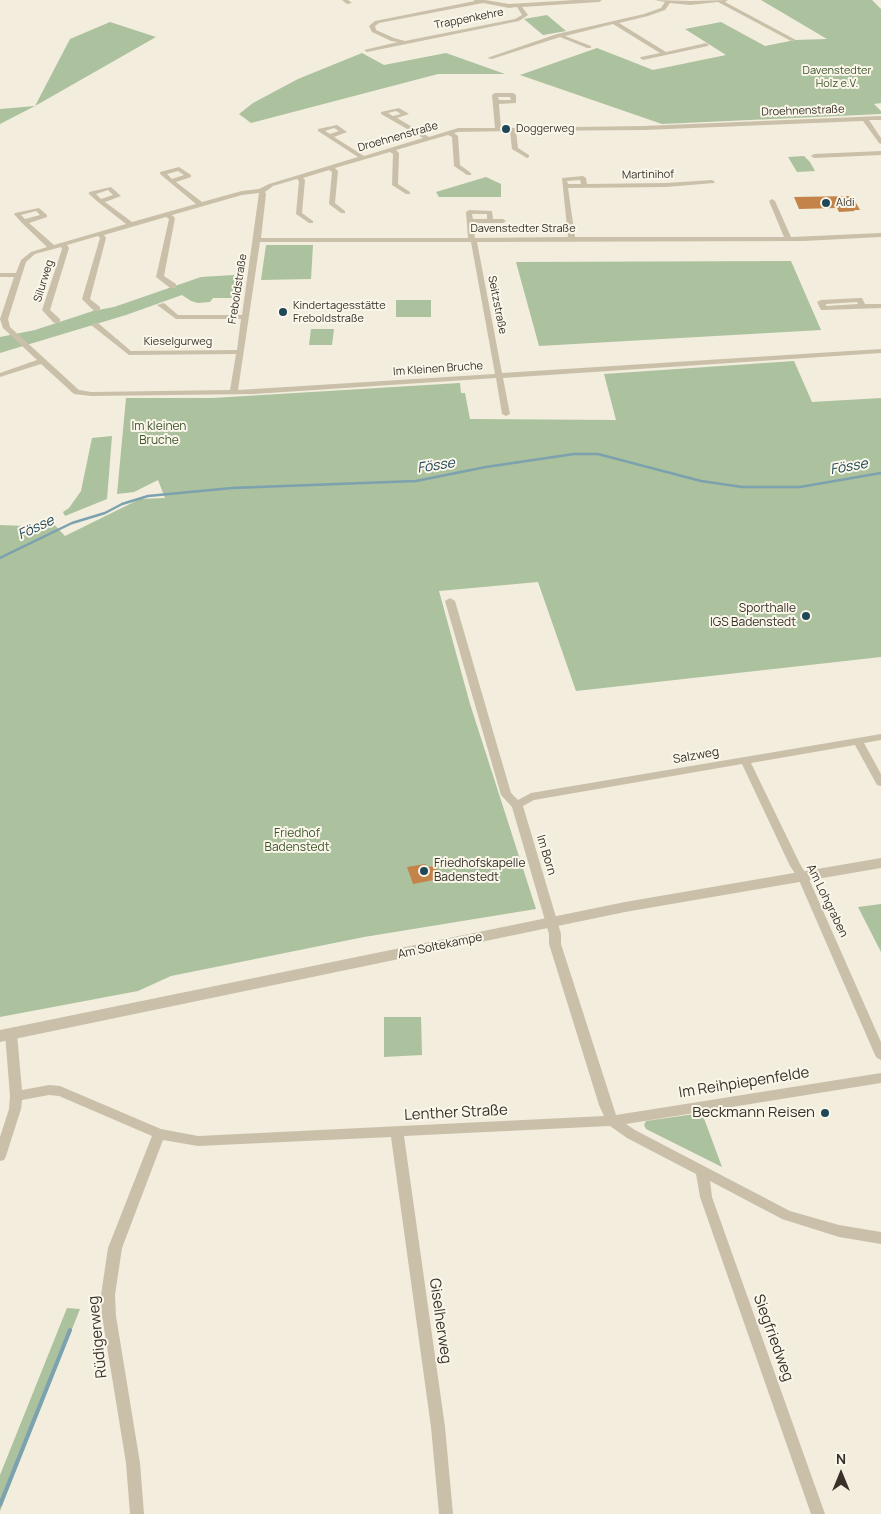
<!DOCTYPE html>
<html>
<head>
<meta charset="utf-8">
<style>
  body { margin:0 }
  #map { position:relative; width:881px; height:1514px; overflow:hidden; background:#f2eddd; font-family:Manrope,sans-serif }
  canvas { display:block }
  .north { position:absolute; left:816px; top:1449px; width:50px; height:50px; -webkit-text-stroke:4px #faf6ea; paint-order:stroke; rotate:0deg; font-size:14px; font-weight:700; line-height:20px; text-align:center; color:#373129 }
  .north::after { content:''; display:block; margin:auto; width:18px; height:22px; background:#373129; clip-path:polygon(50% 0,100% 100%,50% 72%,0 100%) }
</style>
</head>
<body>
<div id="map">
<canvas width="881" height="1514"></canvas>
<div class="north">N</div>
</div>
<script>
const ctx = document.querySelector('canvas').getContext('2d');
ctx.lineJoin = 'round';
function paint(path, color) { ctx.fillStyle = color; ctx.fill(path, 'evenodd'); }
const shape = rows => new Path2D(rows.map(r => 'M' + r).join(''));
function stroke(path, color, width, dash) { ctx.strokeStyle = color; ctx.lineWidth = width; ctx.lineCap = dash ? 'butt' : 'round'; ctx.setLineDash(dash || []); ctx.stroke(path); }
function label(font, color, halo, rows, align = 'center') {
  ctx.font = font + ' Manrope,sans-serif'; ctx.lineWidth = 4; ctx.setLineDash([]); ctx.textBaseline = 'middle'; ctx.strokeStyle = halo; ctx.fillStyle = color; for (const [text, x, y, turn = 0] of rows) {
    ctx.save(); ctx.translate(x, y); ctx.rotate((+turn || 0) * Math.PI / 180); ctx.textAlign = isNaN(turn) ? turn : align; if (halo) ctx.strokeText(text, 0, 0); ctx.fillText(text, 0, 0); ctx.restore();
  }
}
const green = shape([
  [761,0,872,0,881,9,881,103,874,104,881,111,881,114,662,124,520,75,597,48,653,70,726,55,685,29,721,22,765,46,795,40,827,39],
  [547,15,566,31,543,35,524,19],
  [110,22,156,37,35,106,0,124,0,109,35,106,70,39],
  [362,53,384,65,446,53,505,74,438,74,251,123,239,114,253,103,298,79],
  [804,156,810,162,815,171,797,172,788,157],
  [486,177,501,184,501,197,439,197,436,192],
  [266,245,313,245,311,279,261,280],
  [791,261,821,330,539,346,516,262],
  [234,275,238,285,235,298,213,298,210,302,198,303,191,301,182,295,126,315,0,353,0,337,35,330,93,311,114,307,201,277],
  [396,300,431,300,431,317,396,317],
  [311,329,334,329,332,345,309,345],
  [794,361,812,402,881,398,881,657,576,691,538,582,439,591,470,704,536,909,364,937,171,976,138,991,0,1017,0,525,25,526,49,519,65,536,140,499,165,498,158,480,134,492,117,494,126,398,213,398,460,383,461,393,465,393,470,419,616,420,604,374],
  [112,436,107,499,65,516,63,512,69,508,81,491,92,438],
  [881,904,881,952,858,907],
  [384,1017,421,1017,422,1055,384,1057],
  [702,1113,722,1167,646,1129,644,1125,646,1121],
  [67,1308,80,1309,0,1511,0,1475]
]);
const streamFar1 = shape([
  [0,558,72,523,105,513,122,504,148,496,232,488,416,481,486,467,574,454,598,454,701,481,742,487,800,487,881,473]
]);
const stream = shape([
  [0,1505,70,1330]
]);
const building = shape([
  [852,196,860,210,854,210,855,211,839,212,837,208,799,209,794,197],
  [425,864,427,867,436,866,440,875,438,875,439,879,413,884,407,867]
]);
const minor = shape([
  [342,0,348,0,352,3,347,4,342,0],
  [473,0,485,0,509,4,575,0,602,0,599,2,522,7,528,15,519,21,367,52,364,50,398,42,391,41,372,32,369,26,375,21,475,1,473,0],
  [483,3,509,8,517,7,522,15,515,19,405,41,394,38,376,30,375,26,379,23,483,3],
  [654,0,690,1,728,0,725,2,796,40,791,41,718,2,690,5,670,3,665,10,648,16,619,23,666,52,706,43,709,45,708,46,643,60,640,58,641,57,660,53,613,24,565,36,591,46,591,48,587,48,560,37,492,59,487,58,557,34,644,14,661,8,665,2,654,0],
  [495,93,513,93,516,95,516,103,499,104,501,128,644,126,881,116,881,120,869,120,881,138,881,144,879,143,863,121,644,130,516,131,518,148,529,155,529,157,527,158,512,149,510,131,458,132,454,133,458,136,460,165,471,173,471,175,467,175,454,166,452,137,448,135,396,150,399,153,398,184,410,192,410,194,406,194,392,185,393,154,390,152,335,168,338,171,335,203,345,211,345,213,341,213,329,204,332,172,329,170,303,178,305,180,302,213,313,221,313,223,309,223,296,214,299,181,297,179,273,186,265,192,266,194,261,238,468,238,466,212,469,210,492,211,493,219,503,219,506,221,503,223,473,223,475,238,568,237,562,178,583,176,586,178,587,184,666,183,712,180,715,182,714,183,666,187,568,188,575,237,784,237,769,201,772,199,775,201,791,237,881,233,881,237,804,241,477,242,502,373,881,349,881,353,503,378,510,414,506,416,502,414,496,378,254,394,91,396,74,394,41,364,0,377,0,373,37,360,3,328,0,319,14,277,0,277,0,273,16,273,21,260,31,252,47,247,22,223,14,214,15,213,39,208,47,215,47,217,29,223,54,245,126,224,98,202,89,194,89,192,111,187,121,196,105,202,132,222,196,204,160,174,160,172,179,167,191,175,191,177,176,182,202,202,242,191,259,189,269,184,358,157,318,131,318,129,337,125,347,132,334,137,364,156,423,138,381,114,381,112,399,108,409,114,397,118,429,137,458,128,495,128,492,95,495,93],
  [498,97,510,97,511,100,499,100,498,97],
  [396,111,401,114,393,116,388,113,396,111],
  [334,128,339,131,330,134,325,131,334,128],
  [178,171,184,175,172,179,167,174,178,171],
  [580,180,581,184,568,184,567,181,580,180],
  [108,190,113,195,101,199,96,194,108,190],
  [259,193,242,315,178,315,164,303,157,305,176,319,241,319,237,350,131,351,98,323,95,323,91,325,129,355,236,354,230,390,91,392,79,390,10,327,8,319,26,262,35,254,61,247,62,249,42,310,54,323,60,323,60,319,50,310,69,248,67,245,98,236,100,238,82,299,94,311,100,311,100,307,90,299,106,238,104,235,166,217,169,219,156,277,170,288,176,288,176,284,164,276,175,218,172,215,242,195,259,193],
  [36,211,40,215,25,219,21,215,36,211],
  [472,214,487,214,487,219,473,219,472,214],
  [260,242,471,242,495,374,238,390,260,242],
  [881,151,881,155,814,158,811,156,814,154,881,151],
  [859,298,862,298,865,304,881,304,881,308,824,310,821,310,817,302,821,300,859,298],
  [857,302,858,304,826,306,826,304,857,302],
  [450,598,455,601,511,793,518,800,531,793,881,734,881,740,864,743,881,774,881,786,877,785,855,745,751,763,800,864,808,877,881,1042,881,1060,877,1058,875,1055,798,878,790,866,742,764,534,800,523,806,561,934,561,944,616,1115,881,1073,881,1083,626,1124,635,1130,790,1211,839,1225,881,1232,881,1244,839,1237,782,1219,710,1181,712,1197,825,1514,811,1514,700,1197,696,1174,627,1138,610,1126,404,1136,445,1427,453,1514,439,1514,431,1427,391,1137,198,1146,163,1140,122,1248,115,1295,116,1316,140,1463,144,1514,130,1514,126,1463,102,1316,101,1295,108,1248,152,1136,59,1096,49,1095,22,1100,21,1109,6,1156,4,1160,0,1161,0,1137,9,1109,10,1096,5,1034,7,1031,11,1029,15,1031,17,1034,22,1090,49,1085,60,1086,161,1129,198,1136,604,1116,599,1105,549,944,549,934,512,807,501,795,445,601,450,598]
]);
const tertiary = shape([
  [881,858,881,868,625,912,0,1042,0,1030,625,902,881,858]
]);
const markers = [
  [506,129,5,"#1f4758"],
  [826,203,5,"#1f4758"],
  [283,312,5,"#1f4758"],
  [806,616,5,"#1f4758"],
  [424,871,5,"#1f4758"],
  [825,1113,5,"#1f4758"]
];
const farStreetnames = [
  ["Trappenkehre",469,19,-11],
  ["Droehnenstraße",803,111,-2],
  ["Droehnenstraße",398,137,-16],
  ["Martinihof",648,175,-1],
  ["Davenstedter Straße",523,229],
  ["Silurweg",44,281,-73],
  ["Freboldstraße",238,289,-81],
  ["Seitzstraße",497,305,79],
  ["Kieselgurweg",178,342],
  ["Im Kleinen Bruche",438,369,-4]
];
const farParknames = [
  ["Davenstedter",837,71],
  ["Holz e.V.",837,84]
];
const farPoinames = [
  ["Doggerweg",516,129],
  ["Aldi",836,203],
  ["Kindertagesstätte",293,306],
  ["Freboldstraße",293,319]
];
const parkNames = [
  ["Im kleinen",159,427],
  ["Bruche",159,441],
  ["Friedhof",297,834],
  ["Badenstedt",297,848]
];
const poiNames = [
  ["Sporthalle",796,609],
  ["IGS Badenstedt",796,623],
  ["Friedhofskapelle",434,864,"left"],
  ["Badenstedt",434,878,"left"]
];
const streetNames = [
  ["Salzweg",696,756,-10],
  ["Im Born",546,855,73],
  ["Am Lohgraben",827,901,64],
  ["Am Soltekampe",440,946,-12]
];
const waterNames = [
  ["Fösse",436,466,-9],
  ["Fösse",849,467,-10],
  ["Fösse",36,528,-25]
];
const nearStreetnames = [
  ["Im Reihpiepenfelde",744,1083,-9],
  ["Lenther Straße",456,1113,-3],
  ["Giselherweg",440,1321,82],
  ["Rüdigerweg",98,1337,-96],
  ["Siegfriedweg",773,1338,70]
];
const nearPoinames = [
  ["Beckmann Reisen",815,1113]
];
paint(green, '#acc19d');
stroke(streamFar1, '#7ca1af', 2.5);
stroke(stream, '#7ca1af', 4);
paint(building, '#c48449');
paint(minor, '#cac0a9');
paint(tertiary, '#cac0a9');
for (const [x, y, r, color] of markers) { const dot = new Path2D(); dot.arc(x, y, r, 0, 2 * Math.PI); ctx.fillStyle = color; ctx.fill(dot); stroke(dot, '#faf6ea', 2); }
label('11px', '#373129', '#faf6ea', farStreetnames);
label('11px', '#3d552d', '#faf6ea', farParknames);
label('11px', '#373129', '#faf6ea', farPoinames, 'left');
label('12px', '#3d552d', '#faf6ea', parkNames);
label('12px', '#373129', '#faf6ea', poiNames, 'right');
label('12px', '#373129', '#faf6ea', streetNames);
label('italic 14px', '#1f4758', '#faf6ea', waterNames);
label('15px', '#373129', '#faf6ea', nearStreetnames);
label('15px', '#373129', '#faf6ea', nearPoinames, 'right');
</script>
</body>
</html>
